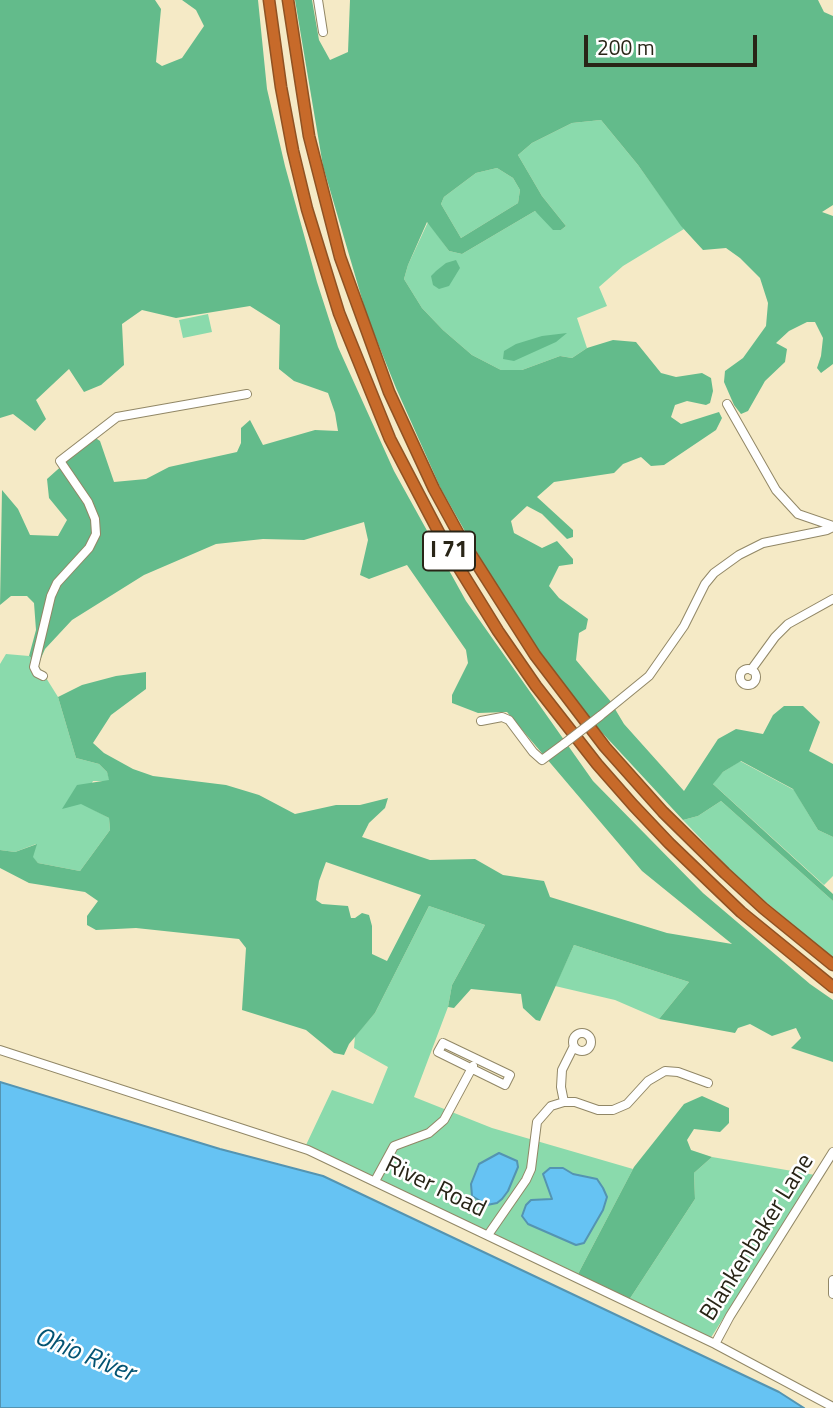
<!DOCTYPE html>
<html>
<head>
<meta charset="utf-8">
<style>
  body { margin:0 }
  #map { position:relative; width:833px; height:1408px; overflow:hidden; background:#f5eac6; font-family:"Titillium Web",sans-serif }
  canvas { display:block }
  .scale { position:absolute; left:584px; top:35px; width:173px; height:32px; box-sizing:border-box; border:4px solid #292517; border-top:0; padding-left:9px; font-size:21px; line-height:24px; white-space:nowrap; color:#292517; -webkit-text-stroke:5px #fff; paint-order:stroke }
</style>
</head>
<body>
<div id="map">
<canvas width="833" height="1408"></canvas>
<div class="scale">200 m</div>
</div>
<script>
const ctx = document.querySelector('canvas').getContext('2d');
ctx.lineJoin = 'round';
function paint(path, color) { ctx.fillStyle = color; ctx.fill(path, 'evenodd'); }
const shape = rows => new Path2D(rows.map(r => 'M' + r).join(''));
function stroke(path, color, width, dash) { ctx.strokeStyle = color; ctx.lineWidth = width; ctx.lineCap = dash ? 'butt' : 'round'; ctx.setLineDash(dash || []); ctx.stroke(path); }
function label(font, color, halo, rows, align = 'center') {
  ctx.font = font + ' "Titillium Web",sans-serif'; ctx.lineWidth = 5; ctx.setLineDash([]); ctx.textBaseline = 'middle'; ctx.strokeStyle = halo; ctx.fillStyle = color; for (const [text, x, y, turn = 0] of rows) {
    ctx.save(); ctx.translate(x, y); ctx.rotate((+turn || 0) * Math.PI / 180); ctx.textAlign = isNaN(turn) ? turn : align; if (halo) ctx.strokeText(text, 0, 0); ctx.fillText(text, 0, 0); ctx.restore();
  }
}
const green = shape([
  [601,120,638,165,684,229,623,266,599,287,607,306,577,318,587,348,572,358,560,356,522,370,501,370,472,355,443,330,422,308,404,279,408,265,428,222,449,251,462,254,535,211,561,230,566,226,542,196,518,155,532,143,572,123],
  [497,168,513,178,520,190,518,203,461,238,441,204,444,197,476,173],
  [208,314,212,332,183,338,179,320],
  [6,654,29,656,38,665,58,697,76,758,99,764,107,772,110,781,93,781,81,803,109,818,110,830,80,871,38,863,32,857,36,844,15,852,0,850,0,664],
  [740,761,794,790,818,830,833,837,833,876,824,885,712,783,723,772],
  [721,801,833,901,833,958,742,882,683,820,698,816],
  [429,906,485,925,452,985,448,1007,414,1097,492,1128,633,1169,578,1274,306,1145,332,1090,373,1104,388,1067,354,1048,355,1036,375,1013],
  [574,945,689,982,659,1019,615,1000,555,986],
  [712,1157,815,1175,710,1339,629,1300,695,1199,694,1173]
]);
const forest = shape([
  [0,0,155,0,161,9,156,62,162,66,182,58,204,26,196,10,182,0,258,0,267,89,285,166,317,282,338,347,394,471,466,601,593,781,703,893,810,984,833,1000,833,1062,791,1048,801,1038,796,1028,772,1036,750,1024,738,1028,735,1033,659,1019,689,982,574,945,540,1021,536,1020,523,1008,521,994,471,989,454,1008,448,1007,452,985,485,925,429,906,375,1013,349,1044,344,1055,334,1053,306,1030,242,1010,246,948,239,939,136,928,96,930,87,925,87,916,98,901,85,892,29,883,0,868,0,850,15,852,37,844,33,857,38,863,80,871,110,830,109,818,81,804,62,809,77,785,109,780,107,772,99,764,76,758,58,697,82,685,116,676,146,672,146,689,111,715,93,743,104,753,133,769,153,776,226,785,259,795,295,814,336,805,360,805,388,798,385,808,369,823,362,837,430,860,475,859,503,875,544,881,550,897,667,933,732,944,642,871,507,712,478,713,452,703,452,695,468,663,466,650,407,565,369,579,360,575,368,540,364,522,304,540,263,539,216,544,144,575,72,620,45,649,38,665,29,656,36,630,34,603,27,596,11,596,0,605,2,490,18,509,30,535,58,536,67,520,49,498,47,479,94,437,100,441,114,482,146,479,169,467,237,452,241,443,241,428,250,420,263,445,315,430,338,431,335,413,328,393,294,381,279,369,280,325,250,306,176,318,142,310,122,324,124,365,101,385,84,392,69,369,36,400,46,419,35,431,13,414,0,418],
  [326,862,421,895,387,961,372,954,372,926,369,915,362,913,355,918,351,918,348,906,322,904,316,900,319,881],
  [295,0,312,0,319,40,330,60,348,52,350,0,818,0,824,12,833,16,833,205,822,212,833,216,833,364,821,373,817,368,821,356,823,338,815,322,807,322,789,331,776,343,787,349,785,362,765,381,748,411,741,414,734,405,724,382,725,371,743,358,766,326,768,303,760,278,740,258,726,248,703,250,681,226,638,165,601,120,572,123,532,143,518,155,542,196,566,226,561,230,553,230,535,211,462,254,449,251,427,222,408,265,404,279,422,308,443,330,472,355,501,370,522,370,560,356,572,358,587,348,613,340,636,342,661,373,676,377,702,373,711,378,713,391,710,403,706,405,687,401,675,405,671,417,681,424,719,412,722,418,716,430,664,465,651,466,641,457,623,464,614,473,554,482,537,497,573,530,573,537,567,539,542,514,527,506,511,521,514,533,542,548,557,541,573,559,573,564,559,566,549,586,559,598,588,619,586,629,579,633,576,660,612,703,590,721,508,607,441,489,396,388,367,316,323,166],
  [497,168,513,178,520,190,518,203,461,238,441,204,444,197,476,173],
  [456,260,460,268,449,286,439,289,433,285,431,276,436,271,446,263],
  [567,333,556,342,514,361,503,359,504,351,516,344,542,336],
  [784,706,803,706,820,722,809,751,833,764,833,837,818,830,793,789,741,761,723,772,713,784,833,894,833,901,721,801,698,816,683,820,595,725,615,709,624,724,684,791,718,739,736,729,763,734,773,715],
  [702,1096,729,1108,729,1123,720,1132,694,1129,687,1140,691,1150,712,1157,694,1173,695,1199,629,1300,578,1274,634,1167,684,1104]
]);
const water = shape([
  [0,1082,220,1149,323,1176,779,1392,804,1408,0,1408,0,1082],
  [499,1153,517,1161,518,1167,508,1191,502,1199,497,1203,487,1205,472,1196,471,1184,479,1164,499,1153],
  [550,1168,563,1168,573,1174,597,1179,603,1188,607,1197,603,1210,584,1243,576,1245,528,1224,522,1216,526,1205,531,1200,552,1199,543,1174,550,1168]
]);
const minor = shape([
  [318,0,323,32],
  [727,404,776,490,798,514,833,526],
  '740 677a8 8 0 1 1 16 0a8 8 0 1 1-16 0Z',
  [751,670,775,637,788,624,833,599],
  [43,676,37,673,34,667,51,596,57,583,89,548,96,534,95,519,88,502,60,461,117,417,247,394],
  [600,716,649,676,684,626,705,584,714,573,739,555,763,543,827,530,833,527],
  [481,721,502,717,509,720,533,752,542,760,565,743],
  '573 1042a9 9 0 1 1 18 0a9 9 0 1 1-18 0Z',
  [443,1043,510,1075,505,1085,438,1052,443,1043],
  [0,1050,308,1150,715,1344,833,1407],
  [564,1102,561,1087,562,1070,574,1046],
  [375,1181,394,1146,429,1133,444,1120,473,1066],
  [488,1235,526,1180,531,1169,537,1122,551,1106,564,1102,575,1102,598,1110,613,1110,627,1104,648,1081,665,1071,678,1072,708,1083],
  [833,1280,833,1294],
  [715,1344,730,1316,833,1152]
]);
const highway = shape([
  [269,0,281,87,293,151,307,209,339,313,390,439,448,550,498,631,536,686,597,764,633,805,669,843,741,912,833,987],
  [288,0,309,136,340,257,389,392,434,489,463,542,535,655,605,747,663,812,725,873,763,908,833,965]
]);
const minorBridge = shape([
  [565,743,600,716]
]);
const shields = [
  [449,551,52]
];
const shieldNames = [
  ["I 71",449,551]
];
const streetNames = [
  ["River Road",435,1188,26],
  ["Blankenbaker Lane",758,1238,-58]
];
const waterNames = [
  ["Ohio River",84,1356,22]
];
paint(green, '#8adaac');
paint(forest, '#63bb8b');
paint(water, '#66c3f3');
stroke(water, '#5494b1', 2);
stroke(minor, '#918766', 10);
stroke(highway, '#905223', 13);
stroke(minor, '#fff', 8);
stroke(highway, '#c76a2a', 10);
stroke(minorBridge, '#918766', 10, []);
stroke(minorBridge, '#fff', 8);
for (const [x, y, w] of shields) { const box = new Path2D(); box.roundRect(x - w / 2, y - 19.5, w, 39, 5); ctx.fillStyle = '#fff'; ctx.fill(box); stroke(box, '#292517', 2); }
label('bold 23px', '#292517', null, shieldNames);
label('24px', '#292517', '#fff', streetNames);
label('italic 26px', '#045473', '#fff', waterNames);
</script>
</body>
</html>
